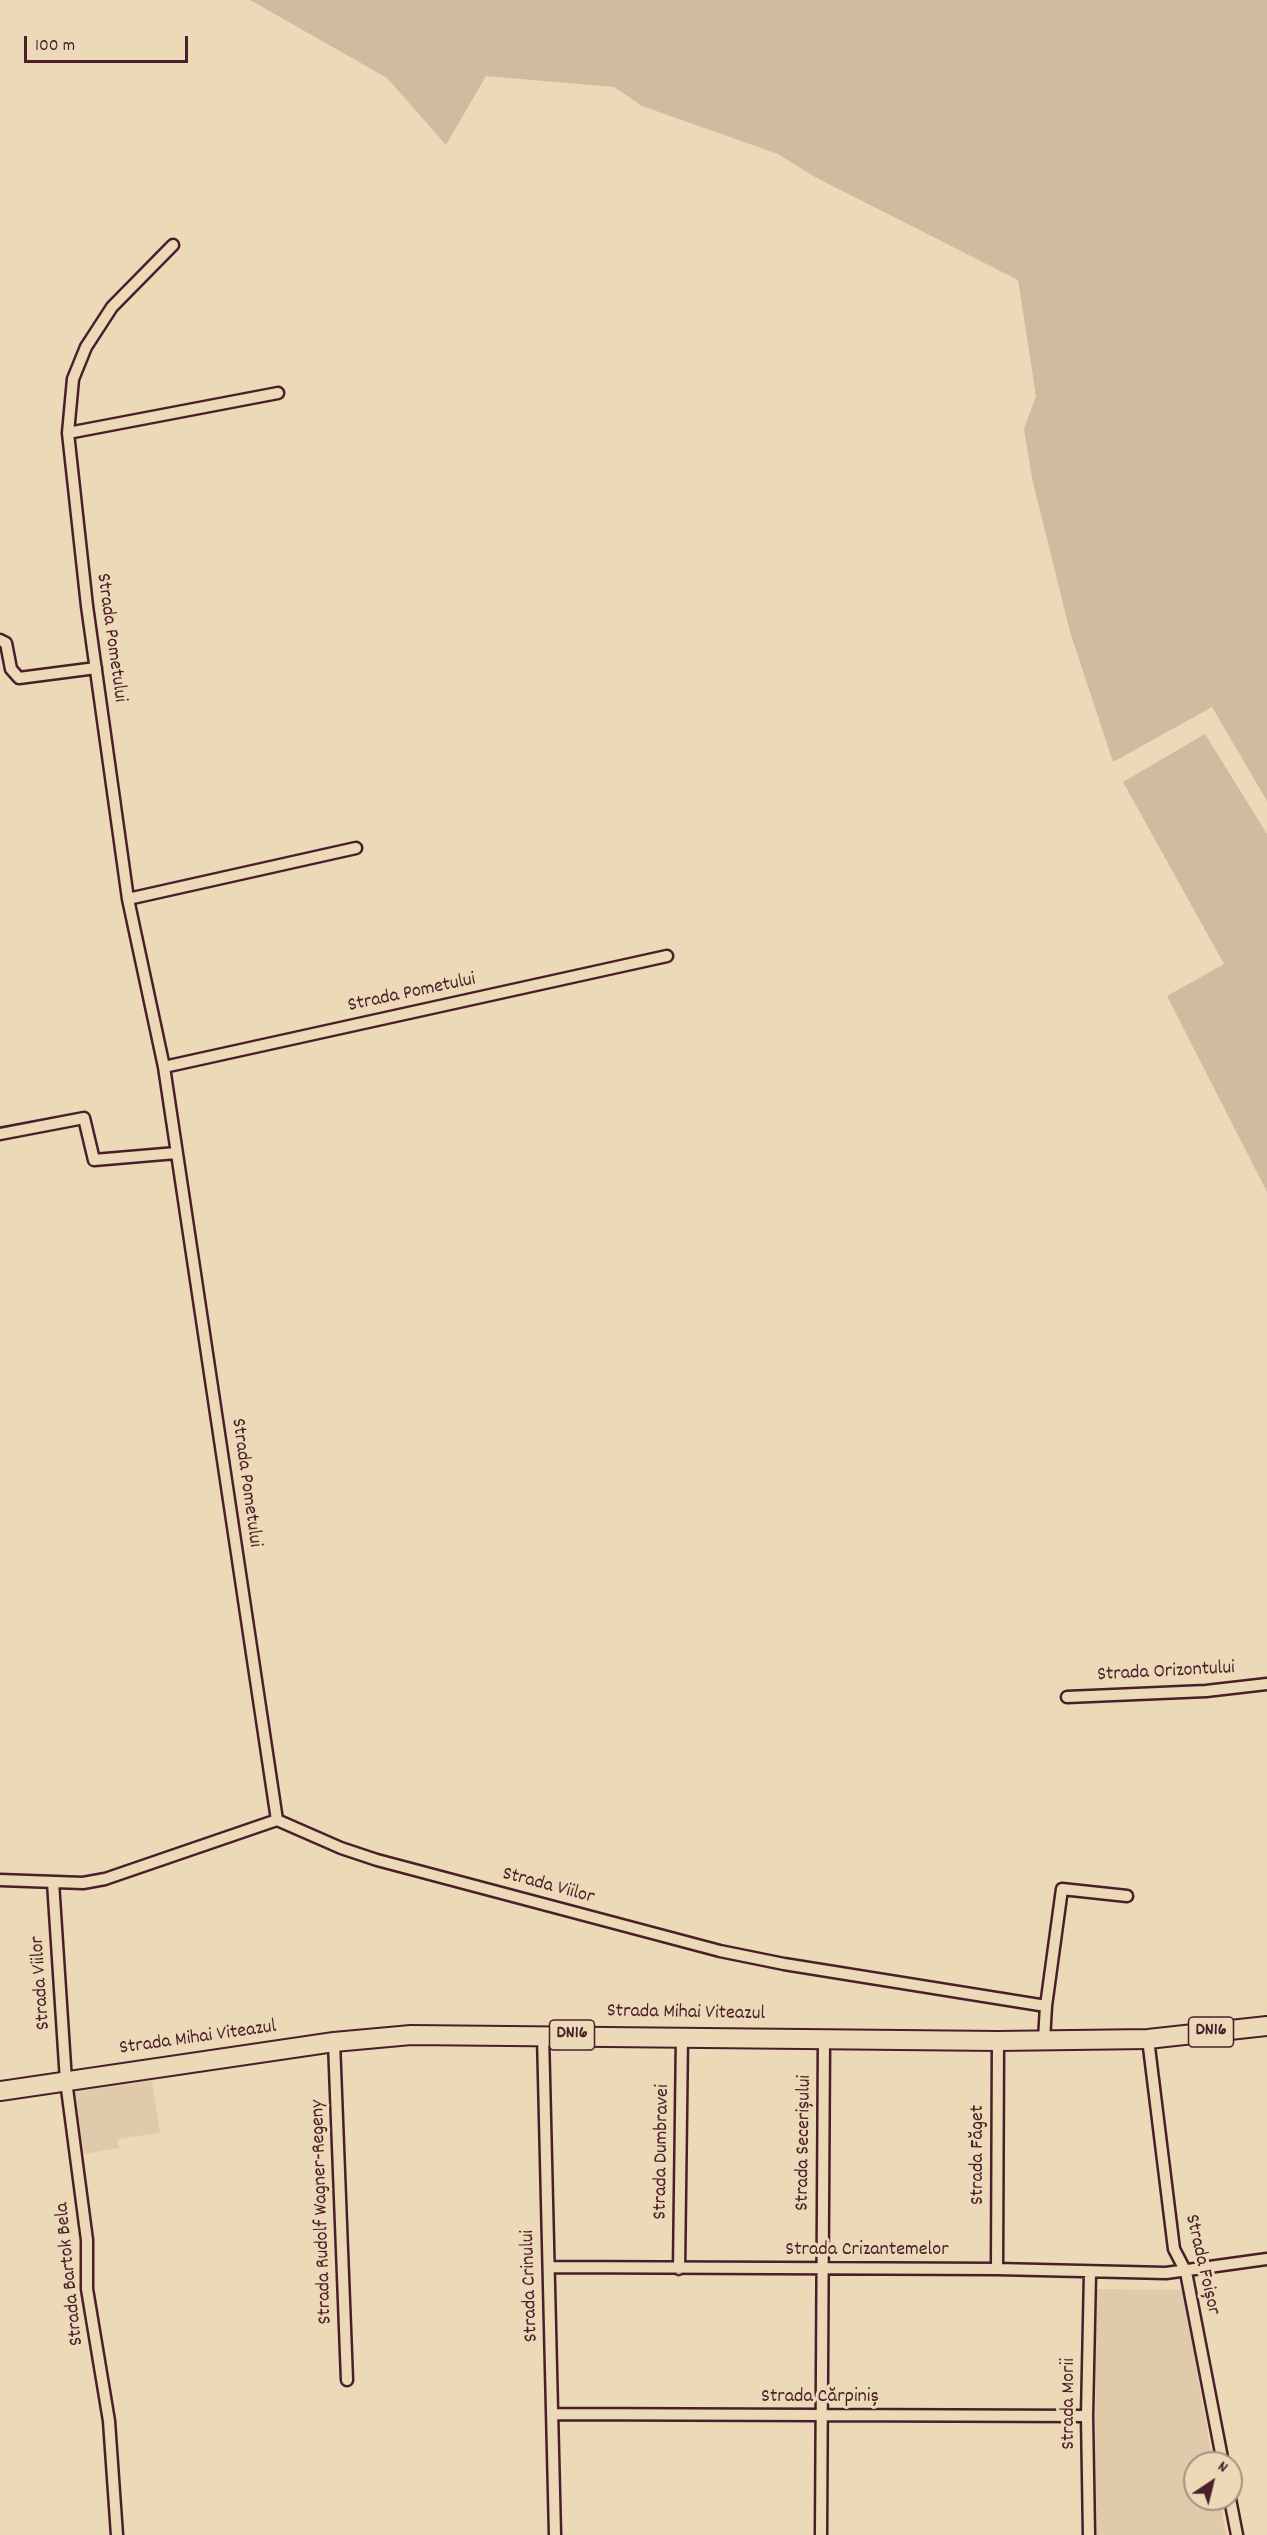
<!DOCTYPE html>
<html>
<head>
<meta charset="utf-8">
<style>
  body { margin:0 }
  #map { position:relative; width:1267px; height:2535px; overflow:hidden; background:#ecd9b7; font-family:Dekko,sans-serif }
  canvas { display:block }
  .north { position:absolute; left:1183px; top:2451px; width:60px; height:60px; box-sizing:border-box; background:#ecd9b7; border:2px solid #ab8f7f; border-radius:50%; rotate:35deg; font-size:16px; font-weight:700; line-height:24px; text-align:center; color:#4a1f2b }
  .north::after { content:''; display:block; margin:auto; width:21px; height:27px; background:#4a1f2b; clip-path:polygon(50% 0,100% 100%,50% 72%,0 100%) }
  .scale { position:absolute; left:24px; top:36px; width:164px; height:27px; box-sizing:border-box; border:3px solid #4a1f2b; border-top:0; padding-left:8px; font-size:18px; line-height:21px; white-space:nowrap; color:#4a1f2b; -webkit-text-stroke:4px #ecd9b7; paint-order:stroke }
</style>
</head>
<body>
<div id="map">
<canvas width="1267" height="2535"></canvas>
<div class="north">N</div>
<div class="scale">100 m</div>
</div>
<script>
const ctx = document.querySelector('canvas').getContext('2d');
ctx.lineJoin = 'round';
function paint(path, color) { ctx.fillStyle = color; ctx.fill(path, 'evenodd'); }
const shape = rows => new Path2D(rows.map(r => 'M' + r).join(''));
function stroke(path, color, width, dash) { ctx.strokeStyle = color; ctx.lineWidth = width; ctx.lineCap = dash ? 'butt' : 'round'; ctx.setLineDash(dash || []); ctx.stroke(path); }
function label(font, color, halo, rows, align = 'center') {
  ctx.font = font + ' Dekko,sans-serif'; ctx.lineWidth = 6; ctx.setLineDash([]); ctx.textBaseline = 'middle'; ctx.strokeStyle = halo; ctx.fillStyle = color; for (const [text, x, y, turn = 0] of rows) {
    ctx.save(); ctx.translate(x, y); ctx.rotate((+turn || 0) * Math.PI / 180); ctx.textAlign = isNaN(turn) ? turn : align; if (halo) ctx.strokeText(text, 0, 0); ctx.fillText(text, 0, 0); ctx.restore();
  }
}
const built = shape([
  [152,2081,160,2133,118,2139,119,2148,84,2154,75,2092],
  [1096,2289,1183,2290,1213,2463,1195,2463,1195,2499,1220,2499,1226,2535,1095,2535]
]);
const green = shape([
  [250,0,1267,0,1267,801,1212,707,1113,762,1070,632,1032,478,1024,429,1036,396,1018,280,815,177,778,154,642,106,614,87,486,76,446,145,387,78],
  [1205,734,1267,834,1267,1192,1167,996,1224,964,1123,782]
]);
const minor = shape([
  [173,245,112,307,86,347,73,379,68,433,87,606,128,899,164,1067,277,1820],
  [68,433,278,393],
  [0,640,6,643,11,669,19,678,96,668],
  [128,899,356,848],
  [164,1067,667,956],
  [0,1134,84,1118,94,1160,176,1153],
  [1067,1697,1206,1691,1267,1684],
  [0,1880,83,1883,105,1879,277,1820,341,1848,377,1860,720,1951,784,1964,1046,2006,1044,2040],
  [53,1882,66,2081,87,2240,87,2289,109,2421,117,2535],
  [1046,2006,1062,1889,1127,1896],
  [543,2035,555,2535],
  [1148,2039,1174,2249,1186,2272,1223,2463],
  [334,2042,347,2380],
  [549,2267,997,2269,1166,2273,1267,2259],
  [679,2269,682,2036],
  [997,2269,998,2041],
  [553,2414,1087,2416],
  [1230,2499,1237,2535],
  [821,2535,824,2038],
  [1089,2535,1087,2416,1090,2273]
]);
const trunk = shape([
  [0,2091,334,2042,411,2035,998,2041,1148,2039,1267,2026]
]);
const shields = [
  [1211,2032,45],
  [572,2035,45]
];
const shieldNames = [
  ["DN16",1211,2032],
  ["DN16",572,2035]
];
const streetNames = [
  ["Strada Pometului",110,638,82],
  ["Strada Pometului",412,994,-12],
  ["Strada Pometului",245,1483,82],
  ["Strada Orizontului",1166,1673,-3],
  ["Strada Viilor",548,1887,15],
  ["Strada Viilor",42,1983,-94],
  ["Strada Mihai Viteazul",686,2014,1],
  ["Strada Mihai Viteazul",198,2039,-8],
  ["Strada Secerișului",805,2143,-89],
  ["Strada Dumbravei",663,2152,-89],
  ["Strada Făget",979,2155,-90],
  ["Strada Rudolf Wagner-Regeny",323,2212,-92],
  ["Strada Crizantemelor",867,2251],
  ["Strada Foișor",1201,2265,77],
  ["Strada Bartok Bela",71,2274,-96],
  ["Strada Crinului",531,2286,-92],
  ["Strada Cărpiniș",820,2398],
  ["Strada Morii",1070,2404,-90]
];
paint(built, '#dfcaac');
paint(green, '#d1bba0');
stroke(minor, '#4a1f2b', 15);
stroke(trunk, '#4a1f2b', 22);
stroke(minor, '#ecd9b7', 10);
stroke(trunk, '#ecd9b7', 18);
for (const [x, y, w] of shields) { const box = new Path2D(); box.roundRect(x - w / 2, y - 15, w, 30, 4.5); ctx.fillStyle = '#ecd9b7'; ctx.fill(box); stroke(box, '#4a1f2b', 1.5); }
label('bold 18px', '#4a1f2b', null, shieldNames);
label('20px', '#4a1f2b', '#ecd9b7', streetNames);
</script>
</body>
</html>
